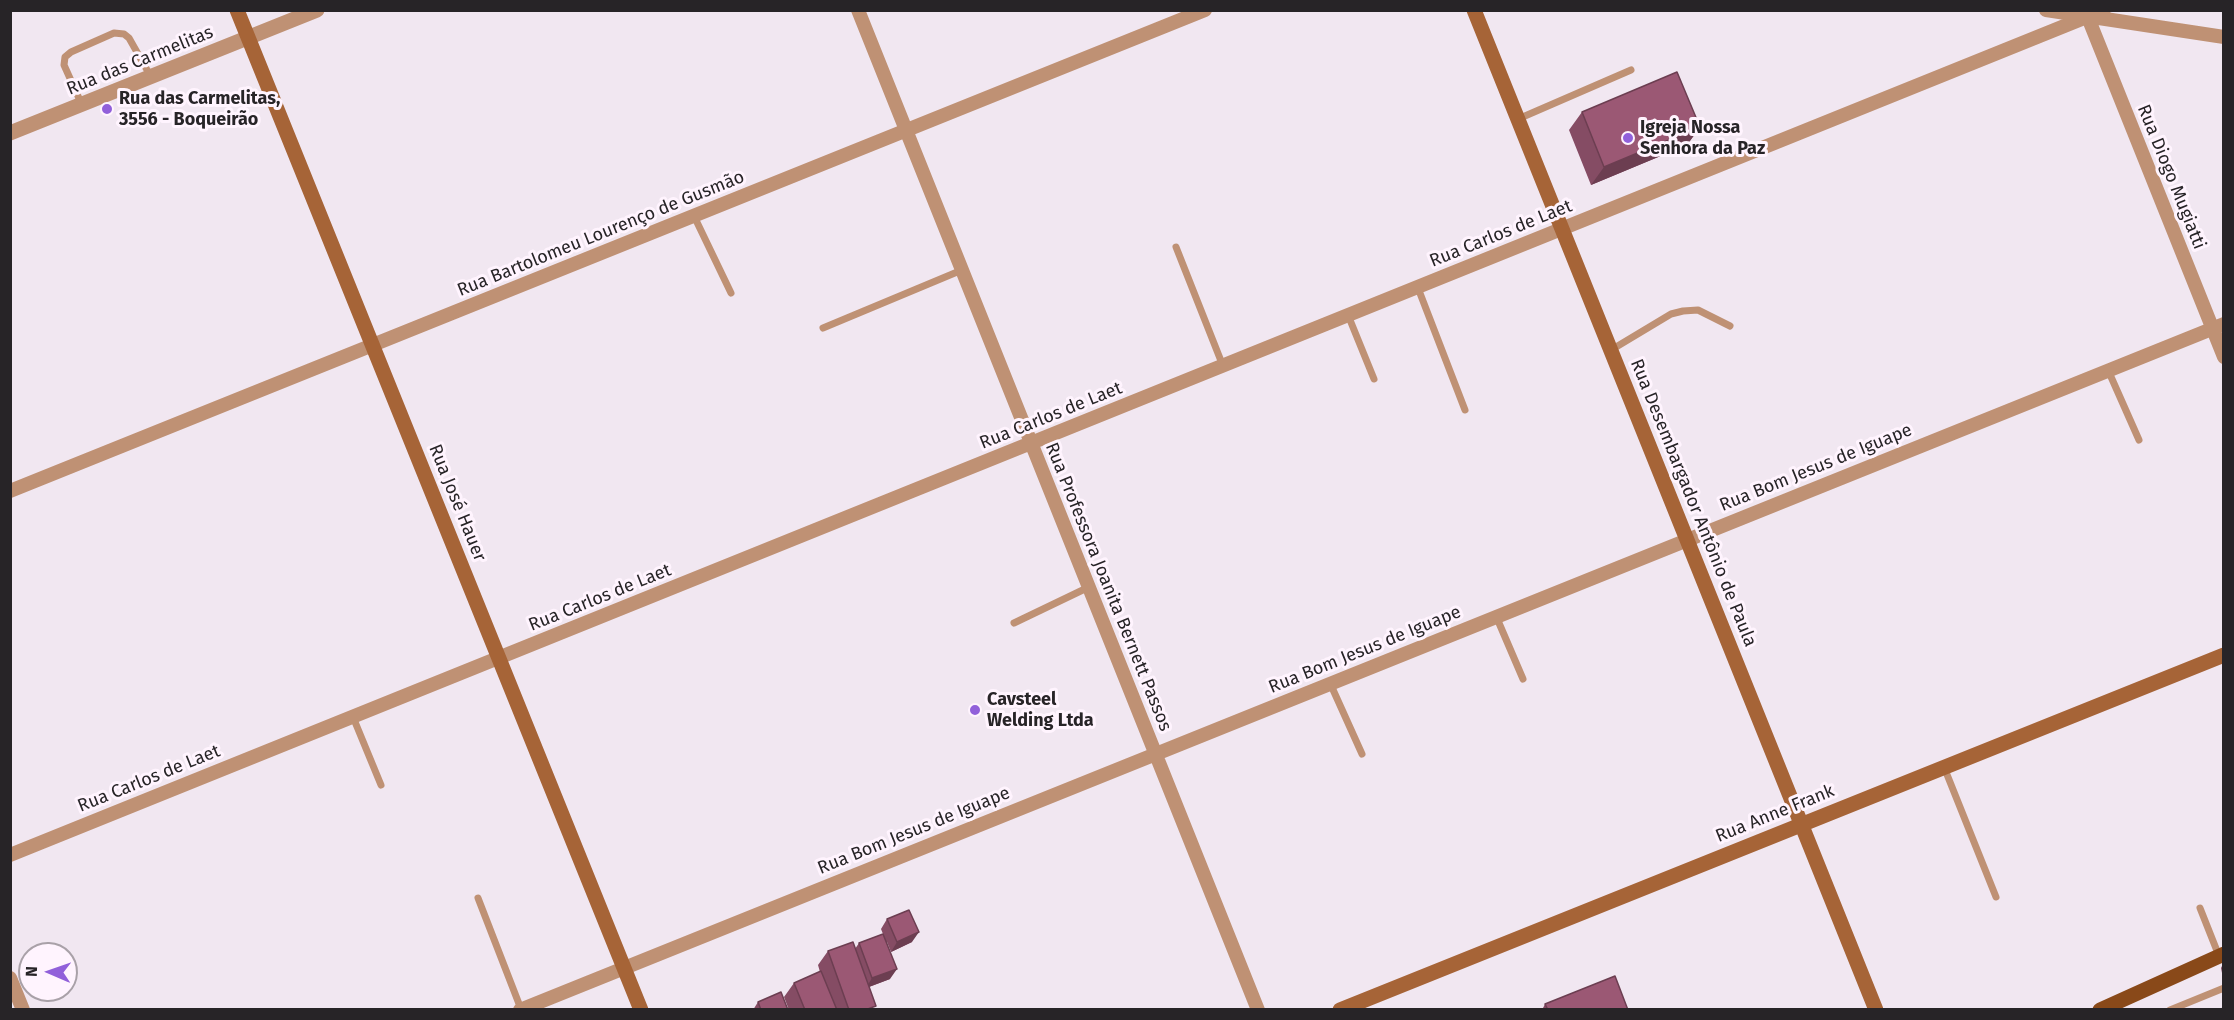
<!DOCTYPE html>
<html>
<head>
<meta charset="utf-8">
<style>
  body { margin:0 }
  #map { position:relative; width:2234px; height:1020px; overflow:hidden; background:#f1e7f1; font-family:"Fira Sans",sans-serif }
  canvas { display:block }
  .frame { position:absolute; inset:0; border:12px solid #272427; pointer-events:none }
  .north { position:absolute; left:18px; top:942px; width:60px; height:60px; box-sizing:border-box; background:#fff4fe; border:2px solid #a9a1a8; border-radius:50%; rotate:272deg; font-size:16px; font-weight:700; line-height:24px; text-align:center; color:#272427 }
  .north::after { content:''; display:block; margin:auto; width:21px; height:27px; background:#9160da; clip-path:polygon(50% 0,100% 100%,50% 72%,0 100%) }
</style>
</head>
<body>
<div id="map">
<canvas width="2234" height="1020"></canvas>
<div class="frame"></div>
<div class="north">N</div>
</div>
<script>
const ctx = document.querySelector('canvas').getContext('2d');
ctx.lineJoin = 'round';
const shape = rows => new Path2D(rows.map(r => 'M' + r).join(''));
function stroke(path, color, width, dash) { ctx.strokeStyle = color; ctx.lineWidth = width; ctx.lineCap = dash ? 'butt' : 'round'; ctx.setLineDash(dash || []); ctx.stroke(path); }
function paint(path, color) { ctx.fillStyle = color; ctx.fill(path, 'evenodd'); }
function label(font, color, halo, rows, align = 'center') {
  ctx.font = font + ' "Fira Sans",sans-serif'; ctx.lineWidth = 6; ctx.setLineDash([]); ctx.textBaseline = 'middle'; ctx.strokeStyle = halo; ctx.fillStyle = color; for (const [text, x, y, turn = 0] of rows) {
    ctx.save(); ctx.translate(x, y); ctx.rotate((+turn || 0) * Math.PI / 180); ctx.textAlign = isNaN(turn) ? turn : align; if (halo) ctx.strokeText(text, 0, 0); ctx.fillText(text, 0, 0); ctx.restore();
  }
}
const path = shape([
  [2221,1010,2224,1008]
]);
const service = shape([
  [82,105,64,65,65,57,71,52,114,33,124,34,129,38,151,77],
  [1518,119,1631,70],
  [694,216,731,293],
  [1176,247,1223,366],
  [1418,288,1465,410],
  [1348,315,1374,379],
  [823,328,962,270],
  [1611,350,1671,314,1683,311,1698,310,1730,326],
  [2108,370,2139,440],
  [1496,616,1523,679],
  [1014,623,1089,587],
  [1330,683,1362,754],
  [353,717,381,785],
  [1944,767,1996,897],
  [478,898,521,1009],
  [2200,908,2219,956],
  [2170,1010,2224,988]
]);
const minor = shape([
  [858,10,1258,1010],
  [2046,10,2224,37],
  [2085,10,2224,357],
  [10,491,1205,10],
  [10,855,2104,10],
  [10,978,23,1010],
  [520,1010,2224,324]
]);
const tertiary = shape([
  [10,133,317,10]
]);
const secondary = shape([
  [237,10,641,1010],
  [1474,10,1876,1010],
  [1340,1010,2224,655]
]);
const primary = shape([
  [2100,1010,2224,954]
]);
const wall = shape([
  [1582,112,1700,127,1687,145,1591,185,1569,130],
  [887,919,912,942,891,952,887,942,890,979,869,987,873,1010,789,1010,784,997,794,983,820,972,818,965,828,951,855,949,859,943,883,934,881,929],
  [2223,964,2223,973,2222,973,2221,968],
  [758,1002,788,1010,753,1010],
  [1545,1004,1628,1010,1542,1010]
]);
const shadedWall = shape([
  [1700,127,1687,145,1591,185,1604,167],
  [919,932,912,942,891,952,897,942],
  [897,969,890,979,866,988,872,978]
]);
const building = shape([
  [1677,72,1700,127,1604,167,1582,112,1677,72],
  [909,910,919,932,897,942,887,919,909,910],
  [883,934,897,969,872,978,859,943,883,934],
  [853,942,876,1006,865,1010,849,1010,828,951,853,942],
  [821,971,837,1010,805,1010,794,983,821,971],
  [1615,976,1628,1010,1548,1010,1545,1004,1615,976],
  [781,992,788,1010,761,1010,758,1002,781,992]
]);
const markers = [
  [107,109,6,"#9160da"],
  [1628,138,6,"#9160da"],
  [975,710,6,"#9160da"]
];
const streetNames = [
  ["Rua das Carmelitas",140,61,-22],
  ["Rua Diogo Mugiatti",2171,177,68],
  ["Rua Bartolomeu Lourenço de Gusmão",601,234,-22],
  ["Rua Carlos de Laet",1501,234,-22],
  ["Rua Carlos de Laet",1051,416,-22],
  ["Rua Bom Jesus de Iguape",1816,468,-22],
  ["Rua José Hauer",457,503,68],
  ["Rua Desembargador Antônio de Paula",1693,503,68],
  ["Rua Professora Joanita Bernett Passos",1108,587,68],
  ["Rua Carlos de Laet",600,598,-22],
  ["Rua Bom Jesus de Iguape",1365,650,-22],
  ["Rua Carlos de Laet",149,779,-22],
  ["Rua Anne Frank",1775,814,-22],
  ["Rua Bom Jesus de Iguape",914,831,-22]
];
const poiNames = [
  ["Rua das Carmelitas,",119,99],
  ["3556 - Boqueirão",119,120],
  ["Igreja Nossa",1640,128],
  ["Senhora da Paz",1640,149],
  ["Cavsteel",987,700],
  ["Welding Ltda",987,721]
];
stroke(path, '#9f989f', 3, [6, 3]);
stroke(service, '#bf9174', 7);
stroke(minor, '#bf9174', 14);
stroke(tertiary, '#bf9174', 15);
stroke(secondary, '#a66437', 15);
stroke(primary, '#894919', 15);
paint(wall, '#854c64');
paint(shadedWall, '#6c3e51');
paint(building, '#9b5874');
stroke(building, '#6c3e51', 1.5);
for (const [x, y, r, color] of markers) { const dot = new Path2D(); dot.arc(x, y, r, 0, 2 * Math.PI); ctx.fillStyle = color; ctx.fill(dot); stroke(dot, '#fff4fe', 2); }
label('18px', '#272427', '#fff4fe', streetNames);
label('bold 18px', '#272427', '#fff4fe', poiNames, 'left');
</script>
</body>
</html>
